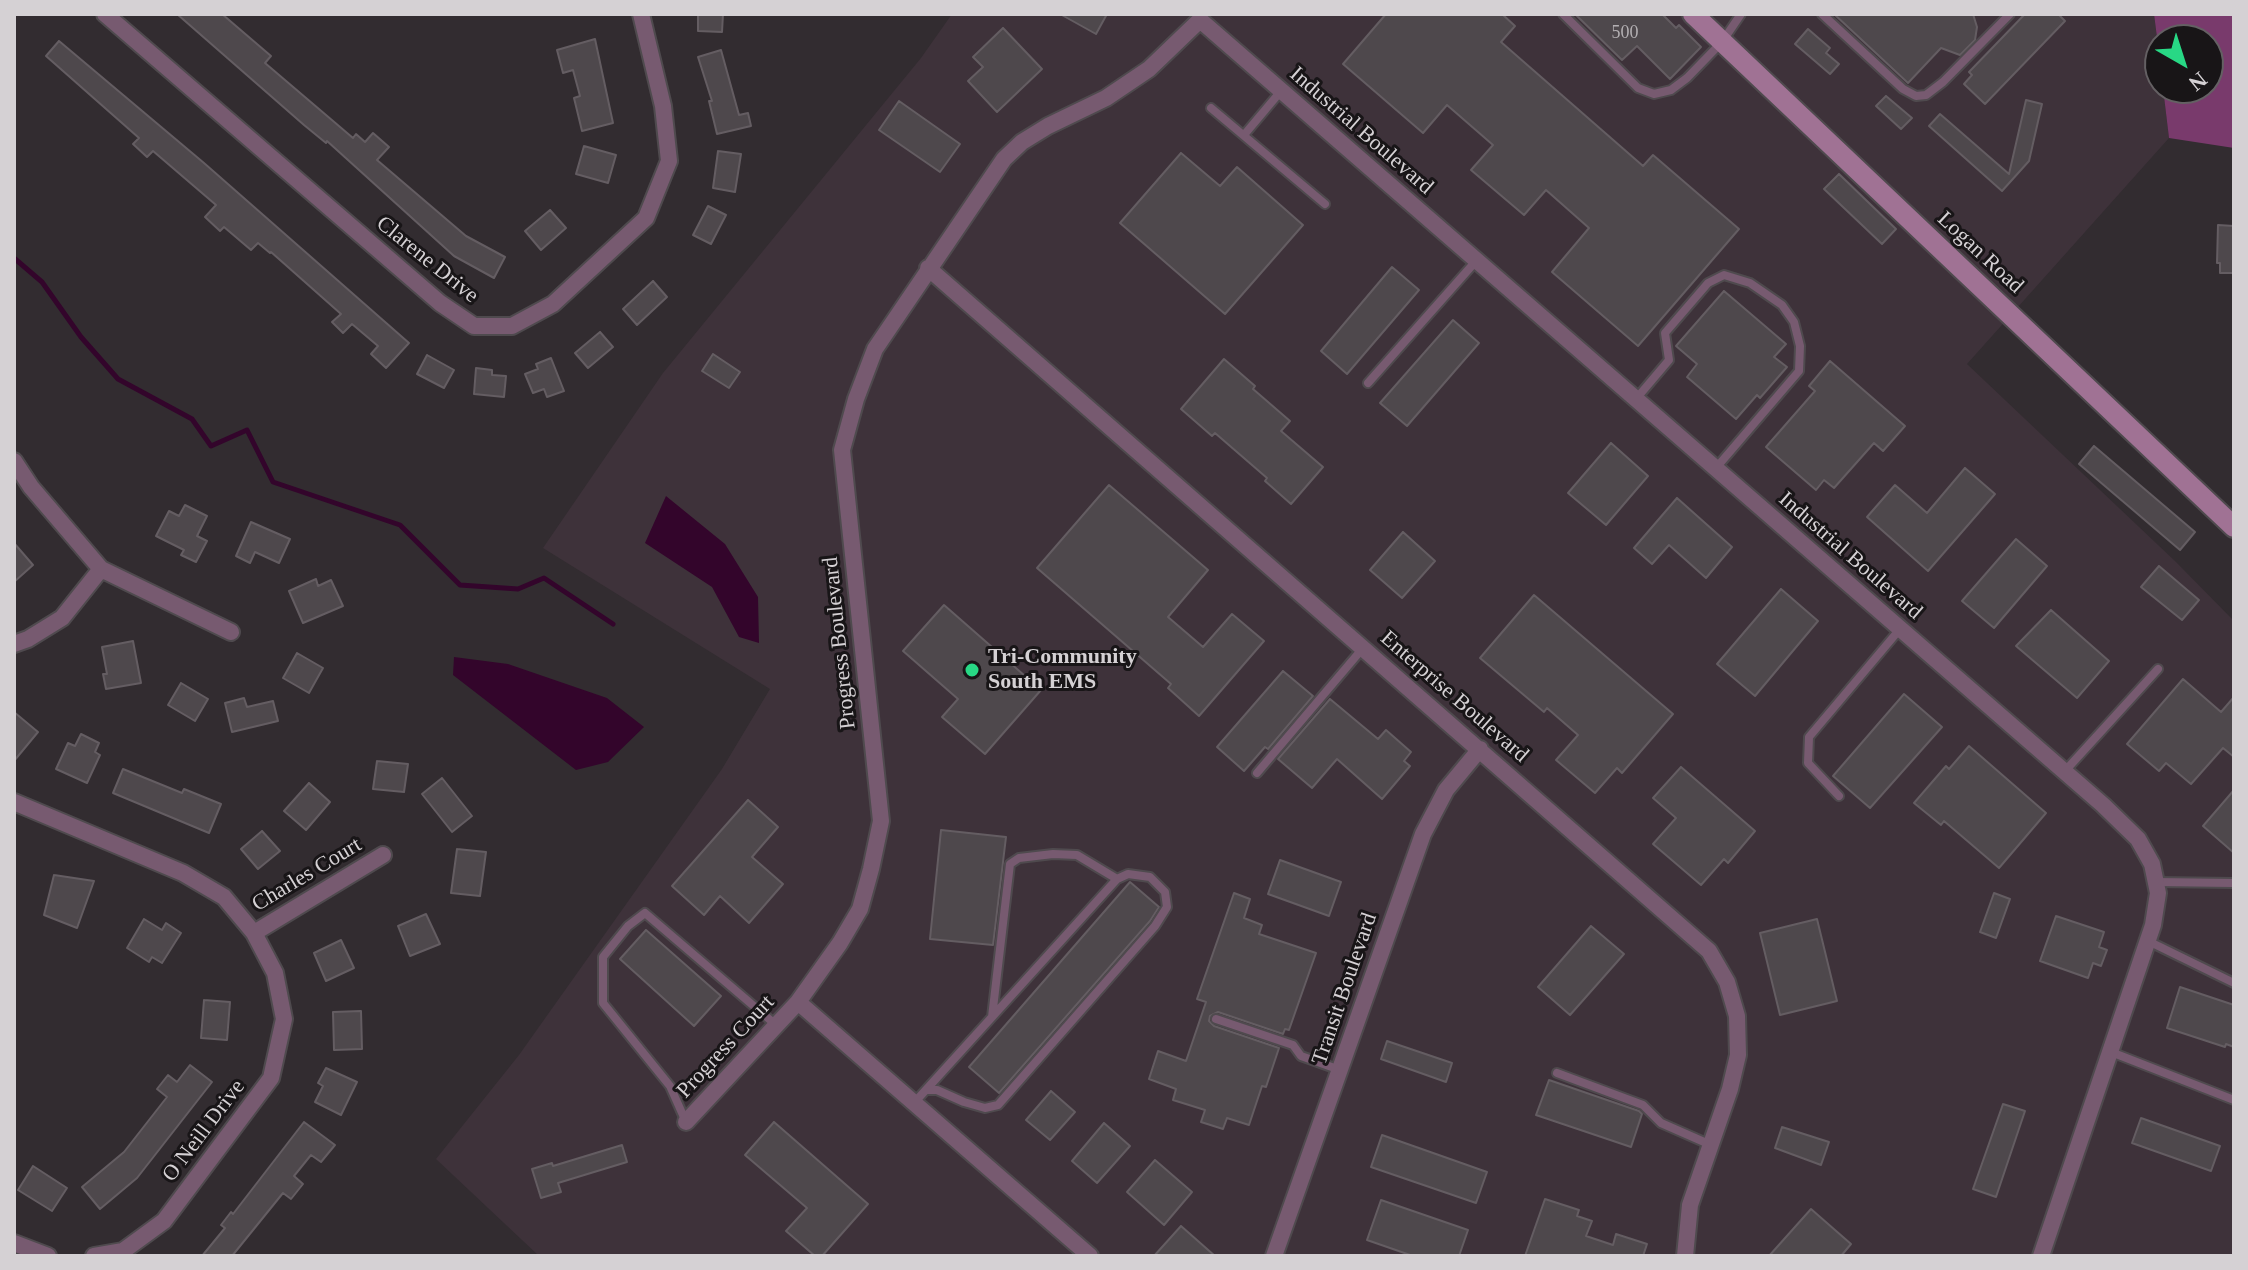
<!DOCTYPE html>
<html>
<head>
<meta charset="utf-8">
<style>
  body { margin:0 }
  #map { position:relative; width:2248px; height:1270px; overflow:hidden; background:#322c30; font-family:"Times New Roman",serif }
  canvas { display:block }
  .frame { position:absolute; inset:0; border:16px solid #d5d1d4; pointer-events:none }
  .north { position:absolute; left:2144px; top:24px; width:80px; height:80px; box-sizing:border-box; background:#181517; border:2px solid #646063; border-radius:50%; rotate:141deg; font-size:22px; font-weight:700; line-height:32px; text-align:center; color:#d5d1d4 }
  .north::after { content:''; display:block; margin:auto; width:28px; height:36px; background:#28d885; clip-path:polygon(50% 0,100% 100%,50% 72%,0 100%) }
</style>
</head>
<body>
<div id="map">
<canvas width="2248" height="1270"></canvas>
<div class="frame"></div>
<div class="north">N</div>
</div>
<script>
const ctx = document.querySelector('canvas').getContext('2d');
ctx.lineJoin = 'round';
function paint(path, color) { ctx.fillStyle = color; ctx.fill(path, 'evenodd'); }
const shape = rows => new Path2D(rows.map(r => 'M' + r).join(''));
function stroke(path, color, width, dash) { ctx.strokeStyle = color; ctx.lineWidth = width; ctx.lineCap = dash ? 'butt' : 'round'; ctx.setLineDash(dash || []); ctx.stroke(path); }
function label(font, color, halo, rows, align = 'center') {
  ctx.font = font + ' "Times New Roman",serif'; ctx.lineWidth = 6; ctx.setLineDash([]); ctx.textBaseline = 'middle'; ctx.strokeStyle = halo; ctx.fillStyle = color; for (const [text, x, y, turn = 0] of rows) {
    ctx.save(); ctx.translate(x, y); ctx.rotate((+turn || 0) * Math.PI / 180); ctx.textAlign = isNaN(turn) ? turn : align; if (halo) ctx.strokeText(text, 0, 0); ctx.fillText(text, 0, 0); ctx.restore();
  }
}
const built = shape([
  [952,14,2154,14,2160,61,2160,88,2163,88,2169,138,1967,364,2176,562,2234,621,2234,1256,539,1256,436,1159,519,1055,722,769,770,689,543,548,663,373,921,58]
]);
const forest = shape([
  [2154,14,2234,14,2234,148,2169,138,2163,88,2208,88,2208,40,2160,40,2160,61]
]);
const water = shape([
  [666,496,725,544,758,597,759,643,739,637,712,587,645,543],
  [454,657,508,664,607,698,644,727,608,762,576,770,453,675]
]);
const stream = shape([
  [14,258,42,282,81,337,118,379,192,419,211,446,247,430,273,482,400,525,460,585,518,589,544,578,613,624]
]);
const building = shape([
  [177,14,222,14,271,56,265,63,353,138,356,134,365,142,373,133,389,147,377,160,466,236,505,257,494,278,454,256,327,141,326,143,304,125,177,14],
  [698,14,723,14,722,32,698,31,698,14],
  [1060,14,1107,14,1096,34,1060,14],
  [1386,14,1502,14,1515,26,1501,42,1643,166,1653,155,1739,229,1638,346,1552,272,1589,228,1546,190,1524,215,1471,170,1493,145,1447,105,1423,133,1343,64,1386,14],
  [1575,14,1662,14,1676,28,1679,25,1701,47,1670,79,1637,46,1622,60,1575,14],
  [1834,14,1973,14,1977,27,1975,40,1960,55,1941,48,1908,83,1834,14],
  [2025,14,2058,14,2065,21,1985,104,1964,84,1972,75,1969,72,2025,14],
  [1003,28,1042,69,997,112,968,81,983,67,973,57,1003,28],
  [1808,29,1830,48,1826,53,1839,64,1830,74,1795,44,1808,29],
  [595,39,613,123,582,131,574,98,580,96,573,70,563,73,557,50,595,39],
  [59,41,204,163,409,343,386,368,371,354,378,346,352,324,343,333,332,322,341,314,271,252,270,253,258,243,251,250,224,227,220,231,205,217,216,205,153,151,147,157,133,144,139,138,46,56,59,41],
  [721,50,739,115,748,113,751,126,717,134,709,101,712,101,698,57,721,50],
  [1886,96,1912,118,1901,129,1876,106,1886,96],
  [2026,100,2042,104,2029,161,2002,191,1929,126,1940,114,2009,174,2026,100],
  [899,101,960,144,940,172,879,130,899,101],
  [584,146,616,155,608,183,576,174,584,146],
  [718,151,741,154,735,192,713,188,718,151],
  [1181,153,1220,186,1237,167,1303,225,1225,314,1120,223,1181,153],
  [1839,174,1896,229,1882,244,1824,189,1839,174],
  [708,206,726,215,711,244,693,235,708,206],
  [550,210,566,228,541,250,525,231,550,210],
  [2218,225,2234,226,2234,273,2220,273,2220,263,2217,263,2218,225],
  [1392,267,1419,290,1347,374,1321,351,1392,267],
  [653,281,667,297,637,325,623,309,653,281],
  [1724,291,1786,344,1774,357,1787,367,1760,398,1757,395,1736,419,1687,377,1697,364,1676,346,1724,291],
  [1453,320,1479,343,1407,426,1380,403,1453,320],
  [600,332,613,347,588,368,575,353,600,332],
  [713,354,740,372,729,388,702,371,713,354],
  [427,355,454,370,444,388,417,374,427,355],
  [551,358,564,391,547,397,544,389,533,393,525,374,538,369,536,364,551,358],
  [1224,359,1255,386,1253,389,1290,421,1281,431,1323,467,1291,504,1265,481,1267,478,1215,433,1212,436,1181,409,1224,359],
  [1830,361,1905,426,1883,451,1874,443,1834,488,1824,480,1816,490,1766,447,1815,391,1809,386,1830,361],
  [476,368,492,370,492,375,506,376,504,397,474,394,476,368],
  [1611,443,1648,476,1606,525,1568,493,1611,443],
  [2094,446,2195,532,2180,550,2079,464,2094,446],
  [1965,468,1995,494,1928,571,1867,517,1895,485,1927,513,1965,468],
  [1109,485,1208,570,1168,617,1203,647,1232,614,1264,641,1199,716,1168,688,1171,684,1037,568,1109,485],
  [1677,498,1732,547,1706,578,1669,545,1652,564,1634,548,1677,498],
  [185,505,207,516,197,536,207,541,196,562,181,555,184,550,156,536,169,511,179,516,185,505],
  [251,522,290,539,279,563,255,552,250,563,236,556,251,522],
  [1403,532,1435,561,1402,598,1370,570,1403,532],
  [2016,539,2047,566,1994,628,1962,601,2016,539],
  [14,543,33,565,14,582,14,543],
  [2159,566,2199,600,2182,620,2141,587,2159,566],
  [316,579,318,586,331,580,343,606,303,623,289,591,316,579],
  [1781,589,1818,621,1755,696,1717,664,1781,589],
  [1534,595,1673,714,1622,773,1617,768,1595,793,1556,760,1578,735,1547,708,1544,712,1480,658,1534,595],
  [944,605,1041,690,985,754,942,717,958,699,903,651,944,605],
  [2051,610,2109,661,2077,698,2016,646,2051,610],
  [133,641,141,683,106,689,103,674,107,674,102,647,133,641],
  [297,653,323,668,309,693,283,678,297,653],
  [1283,671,1313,696,1268,749,1265,747,1244,771,1217,747,1283,671],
  [2183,679,2221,712,2234,697,2234,757,2223,748,2191,784,2166,763,2159,771,2127,744,2183,679],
  [181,683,208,699,195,721,168,705,181,683],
  [1904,694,1942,727,1870,808,1833,776,1904,694],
  [244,698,247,707,273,701,278,721,232,732,225,703,244,698],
  [1330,699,1378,739,1386,730,1411,752,1404,761,1410,766,1382,799,1337,759,1312,788,1278,759,1330,699],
  [14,712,38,732,14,761,14,712],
  [81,734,99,743,95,752,100,755,87,783,56,769,68,743,75,746,81,734],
  [1969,746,2046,813,1999,868,1944,821,1941,825,1914,803,1946,766,1949,769,1969,746],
  [377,761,408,764,404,792,373,789,377,761],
  [1681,767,1755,831,1728,863,1724,859,1701,885,1653,844,1676,818,1653,798,1681,767],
  [123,769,182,793,184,789,221,804,209,833,113,793,123,769],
  [442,778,472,816,452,832,422,794,442,778],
  [309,783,330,802,306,830,284,811,309,783],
  [2234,790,2234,853,2203,826,2234,790],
  [748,800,778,827,752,857,783,884,749,923,720,896,704,915,672,886,748,800],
  [941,830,1006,837,993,945,930,939,941,830],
  [262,831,280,851,258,869,241,849,262,831],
  [457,849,486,852,480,896,451,893,457,849],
  [1280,860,1341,882,1329,916,1268,894,1280,860],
  [54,875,94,881,77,928,44,915,54,875],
  [1130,882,1159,907,1150,921,999,1093,969,1067,1130,882],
  [1234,893,1250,899,1244,918,1262,925,1259,934,1316,953,1289,1030,1285,1029,1283,1034,1218,1012,1210,1016,1209,1021,1214,1026,1279,1048,1266,1087,1262,1086,1249,1125,1227,1118,1223,1129,1201,1122,1205,1110,1173,1100,1176,1089,1149,1079,1158,1051,1186,1061,1206,1002,1197,999,1234,893],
  [1994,893,2010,899,1996,938,1980,932,1994,893],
  [426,914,440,944,410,956,398,926,426,914],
  [2056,916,2104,932,2099,947,2107,950,2101,966,2093,963,2088,978,2040,961,2056,916],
  [144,919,162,930,166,923,181,933,162,963,152,957,149,962,127,948,144,919],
  [1817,919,1837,1001,1780,1015,1760,933,1817,919],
  [1591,926,1624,954,1570,1015,1538,987,1591,926],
  [646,930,721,996,694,1026,620,959,646,930],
  [341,940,354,968,326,981,314,953,341,940],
  [2180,987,2234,1005,2234,1047,2226,1044,2225,1047,2167,1028,2180,987],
  [204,1000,230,1002,227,1040,201,1038,204,1000],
  [361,1011,362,1049,334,1050,333,1012,361,1011],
  [1387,1041,1452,1063,1446,1082,1381,1059,1387,1041],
  [190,1065,212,1082,137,1178,100,1209,82,1187,124,1152,167,1097,157,1089,168,1075,177,1082,190,1065],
  [326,1068,357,1082,341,1115,315,1102,323,1086,318,1083,326,1068],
  [1549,1080,1639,1111,1642,1114,1631,1147,1536,1115,1549,1080],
  [1051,1091,1075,1112,1050,1140,1026,1120,1051,1091],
  [2003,1104,2025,1111,1996,1197,1973,1189,2003,1104],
  [2141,1118,2220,1146,2211,1171,2132,1143,2141,1118],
  [304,1122,335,1145,321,1162,311,1155,294,1176,303,1184,291,1199,283,1193,232,1256,202,1256,225,1228,221,1225,231,1212,233,1214,304,1122],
  [774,1122,868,1204,822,1256,815,1256,786,1231,807,1208,745,1155,774,1122],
  [1104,1123,1130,1146,1097,1183,1072,1161,1104,1123],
  [1782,1127,1829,1142,1821,1165,1775,1148,1782,1127],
  [1382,1135,1487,1172,1476,1203,1371,1167,1382,1135],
  [622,1145,627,1162,558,1183,561,1192,541,1198,532,1169,552,1163,553,1166,622,1145],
  [1155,1160,1192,1192,1164,1225,1127,1192,1155,1160],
  [33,1166,67,1188,52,1211,18,1190,33,1166],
  [1545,1199,1579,1210,1577,1216,1592,1221,1586,1236,1613,1245,1616,1234,1647,1244,1643,1256,1525,1256,1545,1199],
  [1381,1200,1468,1230,1459,1256,1413,1256,1367,1240,1381,1200],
  [1811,1209,1851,1244,1841,1256,1769,1256,1811,1209],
  [1181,1226,1215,1256,1154,1256,1181,1226]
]);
const lane = shape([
  [1563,14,1638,88,1654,94,1671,90,1687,78,1722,42,1741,14],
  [1822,14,1903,89,1916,96,1926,95,1943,82,2010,14],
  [1211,108,1325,204],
  [1244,135,1281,91],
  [1368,383,1476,261],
  [1636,399,1669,360,1665,333,1708,283,1724,275,1750,283,1782,305,1794,322,1800,346,1799,371,1716,468],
  [2065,771,2158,669],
  [1257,773,1363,648],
  [1839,796,1808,763,1809,737,1900,629],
  [2156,882,2234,883],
  [2148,941,2234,983],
  [1216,1019,1293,1045,1301,1056,1340,1070],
  [2111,1052,2234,1100],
  [1557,1073,1643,1105,1661,1123,1711,1145],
  [927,1090,937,1090,964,1102,985,1108,998,1105,1155,926,1167,907,1165,892,1150,877,1128,874,1117,879,992,1017],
  [914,1103,992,1017,1010,864,1019,858,1053,854,1077,855,1117,879],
  [686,1122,670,1086,603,1003,603,957,628,926,645,913,776,1025]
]);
const street = shape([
  [105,14,440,303,474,326,512,326,553,304,646,218,669,161,663,106,641,14],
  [928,268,1709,951,1727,982,1737,1016,1738,1055,1730,1089,1690,1205,1685,1256],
  [14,461,31,487,101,569,231,632],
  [14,644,28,639,62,618,101,569],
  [14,802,183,873,224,897,254,933,275,973,284,1019,271,1078,164,1221,123,1251,94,1256],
  [254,933,383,855],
  [798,1002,1090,1256],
  [686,1122,798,1002,840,943,860,909,871,869,881,821,842,450,856,399,875,349,1004,159,1022,142,1048,126,1106,98,1149,69,1200,20,2103,805,2138,839,2152,864,2158,893,2153,925,2041,1256],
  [14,1243,48,1256],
  [1274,1256,1423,834,1446,790,1480,749]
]);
const secondary = shape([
  [1693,14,2234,527]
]);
const markers = [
  [972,670,8,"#28d885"]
];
const numberNames = [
  ["500",1625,33]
];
const streetNames = [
  ["Industrial Boulevard",1361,131,41],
  ["Logan Road",1980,253,43],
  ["Clarene Drive",427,260,39],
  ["Industrial Boulevard",1850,556,41],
  ["Progress Boulevard",840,643,-96],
  ["Enterprise Boulevard",1454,697,41],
  ["Charles Court",307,875,-31],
  ["Transit Boulevard",1345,989,-71],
  ["Progress Court",726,1047,-47],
  ["O Neill Drive",204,1131,-53]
];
const poiNames = [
  ["Tri-Community",988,657],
  ["South EMS",988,682]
];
paint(built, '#3e323a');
paint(forest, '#793a6c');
paint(water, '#33052b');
stroke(stream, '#33052b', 5);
paint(building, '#4e484c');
stroke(building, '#645d62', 2);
stroke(lane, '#4f4a4e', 12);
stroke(street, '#4f4a4e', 20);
stroke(secondary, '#4f4a4e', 24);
stroke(lane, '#775a70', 8);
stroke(street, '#775a70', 16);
stroke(secondary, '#a07294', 20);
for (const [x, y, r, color] of markers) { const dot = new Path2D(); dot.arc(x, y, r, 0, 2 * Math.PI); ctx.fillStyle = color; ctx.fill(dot); stroke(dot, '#181517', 3); }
label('18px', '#b3afb2', null, numberNames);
label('22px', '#d5d1d4', '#181517', streetNames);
label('bold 22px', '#d5d1d4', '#181517', poiNames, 'left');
</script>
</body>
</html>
